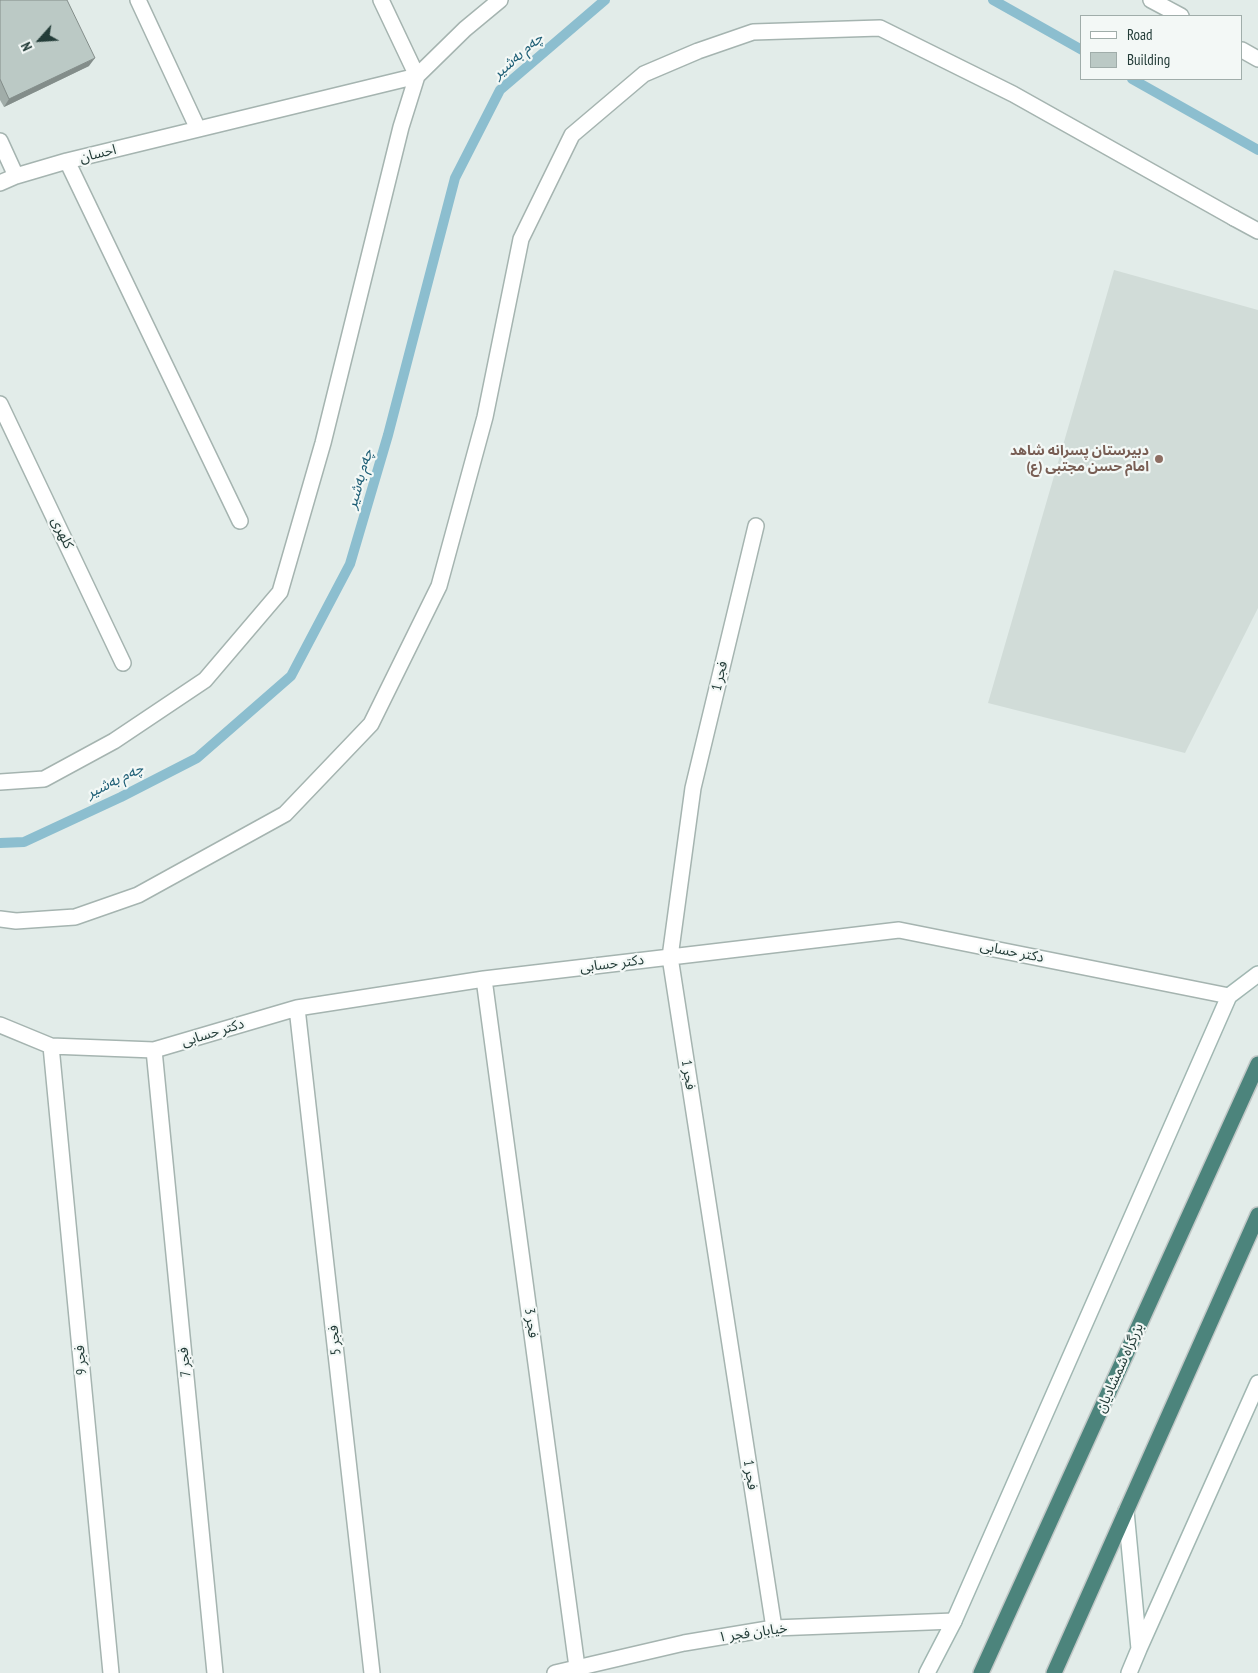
<!DOCTYPE html>
<html>
<head>
<meta charset="utf-8">
<style>
  body { margin:0 }
  #map { position:relative; width:1258px; height:1673px; overflow:hidden; background:#e2ece9; font-family:"PT Sans Narrow",sans-serif }
  canvas { display:block }
  .legend { position:absolute; left:1080px; top:15px; width:162px; height:65px; box-sizing:border-box; background:#f3f8f6; border:1px solid #a0adaa; margin:0; padding:6px 9px; list-style:none; font-size:15px; color:#233c38 }
  .legend li { display:flex; align-items:center; gap:10px; height:25px }
  .legend b { width:25px; border:1px solid #a0adaa }
  .north { position:absolute; left:15px; top:15px; width:50px; height:50px; -webkit-text-stroke:4px #f3f8f6; paint-order:stroke; rotate:244deg; font-size:14px; font-weight:700; line-height:20px; text-align:center; color:#233c38 }
  .north::after { content:''; display:block; margin:auto; width:18px; height:22px; background:#233c38; clip-path:polygon(50% 0,100% 100%,50% 72%,0 100%) }
</style>
</head>
<body>
<div id="map">
<canvas width="1258" height="1673"></canvas>
<ul class="legend">
<li><b style="height:6px;background:#fff"></b>Road</li>
<li><b style="height:14px;background:#bbc9c5"></b>Building</li>
</ul>
<div class="north">N</div>
</div>
<script>
const ctx = document.querySelector('canvas').getContext('2d');
ctx.lineJoin = 'round';
function paint(path, color) { ctx.fillStyle = color; ctx.fill(path, 'evenodd'); }
const shape = rows => new Path2D(rows.map(r => 'M' + r).join(''));
function stroke(path, color, width, dash) { ctx.strokeStyle = color; ctx.lineWidth = width; ctx.lineCap = dash ? 'butt' : 'round'; ctx.setLineDash(dash || []); ctx.stroke(path); }
function label(font, color, halo, rows, align = 'center') {
  ctx.font = font + ' "PT Sans Narrow","Noto Sans Arabic",sans-serif'; ctx.lineWidth = 4.5; ctx.setLineDash([]); ctx.textBaseline = 'middle'; ctx.strokeStyle = halo; ctx.fillStyle = color; for (const [text, x, y, turn = 0] of rows) {
    ctx.save(); ctx.translate(x, y); ctx.rotate((+turn || 0) * Math.PI / 180); ctx.textAlign = isNaN(turn) ? turn : align; if (halo) ctx.strokeText(text, 0, 0); ctx.fillText(text, 0, 0); ctx.restore();
  }
}
const built = shape([
  [1114,270,1258,310,1258,608,1185,753,988,703]
]);
const stream = shape([
  [993,0,1082,50],
  [1132,79,1258,150],
  [0,843,24,842,121,797,197,758,291,676,350,564,388,435,455,178,500,90,605,0]
]);
const minor = shape([
  [138,0,198,129],
  [1151,0,1181,16],
  [1242,50,1258,59],
  [0,141,16,176],
  [67,161,240,521],
  [0,183,16,176,67,161,417,76,381,0],
  [0,404,123,663],
  [756,526,693,788,670,957,774,1628],
  [0,782,44,779,114,741,205,680,280,592,323,443,401,127,417,76,465,29,500,0],
  [0,919,16,921,75,917,138,895,285,814,371,724,439,586,485,417,521,239,572,135,644,74,698,51,753,32,880,28,1013,94,1234,218],
  [484,979,577,1667],
  [297,1008,372,1673],
  [0,1025,51,1046,154,1050,297,1008,484,979,899,930,1229,996],
  [51,1046,111,1673],
  [154,1050,215,1673]
]);
const tertiary = shape([
  [1234,218,1258,231],
  [555,1673,684,1643,774,1628,954,1621]
]);
const secondary = shape([
  [1126,1511,1139,1649,1129,1673],
  [1139,1649,1258,1383],
  [927,1673,954,1621,1229,996,1258,974]
]);
const trunk = shape([
  [981,1673,1258,1064],
  [1054,1673,1258,1215]
]);
const wall = shape([
  [0,0,89,66,4,107,0,100]
]);
const shadedWall = shape([
  [95,58,89,66,4,107,9,99]
]);
const building = shape([
  [0,0,67,0,95,58,9,99,0,79,0,0]
]);
const markers = [
  [1159,459,5,"#8d6e63"]
];
const streetNames = [
  ["احسان",98,154,-14],
  ["کلهری",62,533,65],
  ["فجر 1",720,676,-77],
  ["دکتر حسابی",1012,952,11],
  ["دکتر حسابی",612,964,-7],
  ["دکتر حسابی",213,1033,-17],
  ["فجر 1",688,1075,81],
  ["فجر 3",531,1323,82],
  ["فجر 5",335,1340,-96],
  ["فجر 9",81,1360,-95],
  ["فجر 7",185,1362,-96],
  ["بزرگراه شمشادیان",1120,1368,-66],
  ["فجر 1",750,1475,81],
  ["خیابان فجر ۱",753,1633,-8]
];
const educationNames = [
  ["دبیرستان پسرانه شاهد",1149,451],
  ["امام حسن مجتبی (ع)",1149,467]
];
const waterNames = [
  ["چەم بەشیر",518,56,-41],
  ["چەم بەشیر",360,479,-74],
  ["چەم بەشیر",115,781,-26]
];
paint(built, '#d1dcd8');
stroke(stream, '#8cbecf', 10);
stroke(minor, '#a5b4b0', 18);
stroke(tertiary, '#a5b4b0', 18);
stroke(secondary, '#a1b7b2', 18);
stroke(trunk, '#c1c8c7', 18);
stroke(minor, '#fff', 15);
stroke(tertiary, '#fff', 15);
stroke(secondary, '#fff', 15);
stroke(trunk, '#4c847c', 15);
paint(wall, '#a1ada9');
paint(shadedWall, '#838d8a');
paint(building, '#bbc9c5');
stroke(building, '#838d8a', 1);
for (const [x, y, r, color] of markers) { const dot = new Path2D(); dot.arc(x, y, r, 0, 2 * Math.PI); ctx.fillStyle = color; ctx.fill(dot); stroke(dot, '#f3f8f6', 2); }
label('14px', '#233c38', '#f3f8f6', streetNames);
label('bold 14px', '#785e54', '#f3f8f6', educationNames, 'right');
label('italic 15px', '#1f5f76', '#f3f8f6', waterNames);
</script>
</body>
</html>
